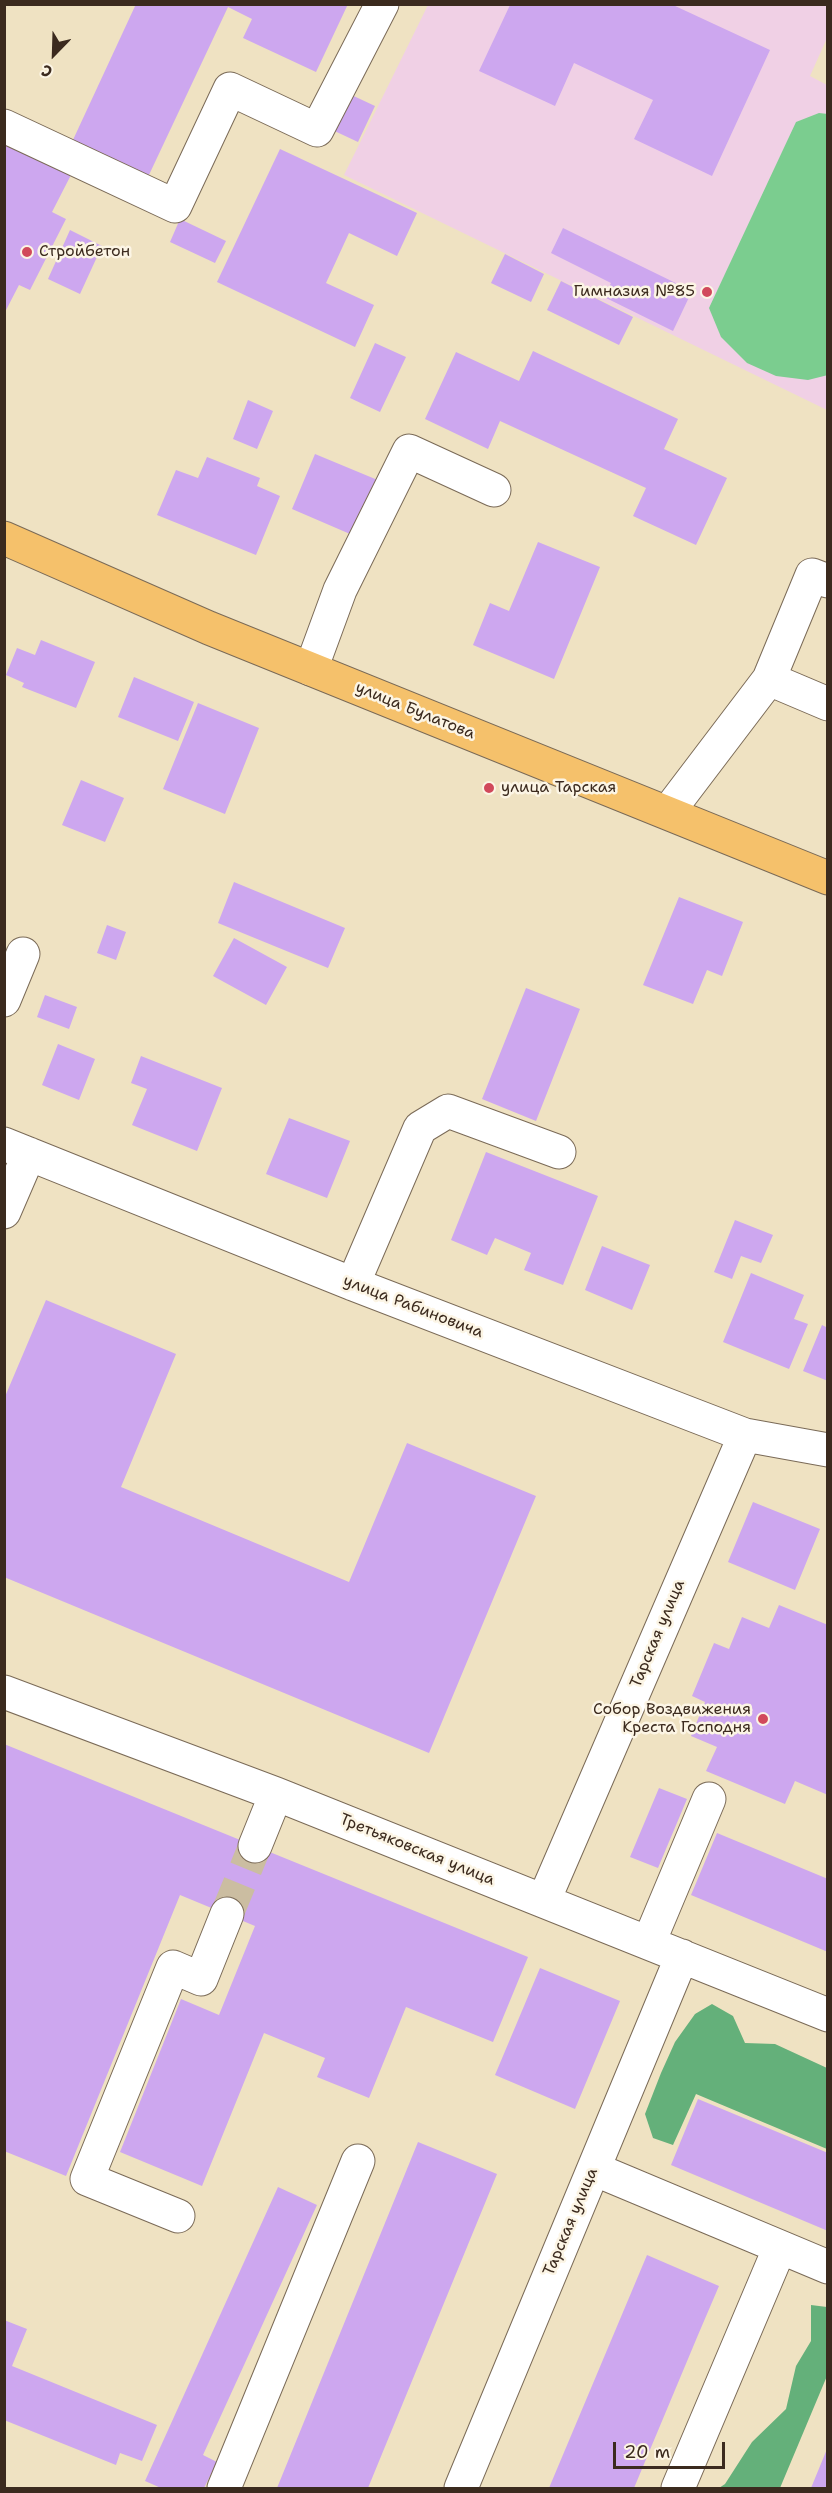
<!DOCTYPE html>
<html>
<head>
<meta charset="utf-8">
<style>
  body { margin:0 }
  #map { position:relative; width:832px; height:2493px; overflow:hidden; background:#efe2c2; font-family:"Shantell Sans",sans-serif }
  canvas { display:block }
  .frame { position:absolute; inset:0; border:6px solid #3b2a1e; pointer-events:none }
  .north { position:absolute; left:24px; top:24px; width:60px; height:60px; -webkit-text-stroke:4px #fcf5e5; paint-order:stroke; rotate:203deg; font-size:16px; font-weight:700; line-height:24px; text-align:center; color:#3b2a1e }
  .north::after { content:''; display:block; margin:auto; width:21px; height:27px; background:#3b2a1e; clip-path:polygon(50% 0,100% 100%,50% 72%,0 100%) }
  .scale { position:absolute; left:613px; top:2442px; width:112px; height:27px; box-sizing:border-box; border:3px solid #3b2a1e; border-top:0; padding-left:8px; font-size:18px; line-height:21px; white-space:nowrap; color:#3b2a1e; -webkit-text-stroke:4px #fcf5e5; paint-order:stroke }
</style>
</head>
<body>
<div id="map">
<canvas width="832" height="2493"></canvas>
<div class="frame"></div>
<div class="north">С</div>
<div class="scale">20 m</div>
</div>
<script>
const ctx = document.querySelector('canvas').getContext('2d');
ctx.lineJoin = 'round';
function paint(path, color) { ctx.fillStyle = color; ctx.fill(path, 'evenodd'); }
const shape = rows => new Path2D(rows.map(r => 'M' + r).join(''));
function stroke(path, color, width, dash) { ctx.strokeStyle = color; ctx.lineWidth = width; ctx.lineCap = dash ? 'butt' : 'round'; ctx.setLineDash(dash || []); ctx.stroke(path); }
function label(font, color, halo, rows, align = 'center') {
  ctx.font = font + ' "Shantell Sans",sans-serif'; ctx.lineWidth = 5; ctx.setLineDash([]); ctx.textBaseline = 'middle'; ctx.strokeStyle = halo; ctx.fillStyle = color; for (const [text, x, y, turn = 0] of rows) {
    ctx.save(); ctx.translate(x, y); ctx.rotate((+turn || 0) * Math.PI / 180); ctx.textAlign = isNaN(turn) ? turn : align; if (halo) ctx.strokeText(text, 0, 0); ctx.fillText(text, 0, 0); ctx.restore();
  }
}
const built = shape([
  [428,5,827,5,827,38,810,76,827,85,827,410,344,175]
]);
const green = shape([
  [819,113,828,114,828,375,808,380,776,376,747,363,721,337,709,308,796,122]
]);
const forest = shape([
  [712,2004,733,2016,745,2043,775,2044,827,2068,827,2149,696,2094,673,2145,653,2138,645,2114,661,2073,675,2042,695,2014],
  [811,2305,827,2307,827,2376,780,2488,719,2488,725,2484,752,2442,786,2409,796,2366,811,2341]
]);
const building = shape([
  [136,4,348,4,316,72,243,38,252,19,228,7,148,177,72,142],
  [510,5,673,5,770,50,712,176,634,139,653,100,574,63,555,106,479,71],
  [343,91,375,106,358,142,326,127],
  [8,141,72,173,52,212,66,219,30,290,19,285,4,314,4,149],
  [280,149,417,213,397,256,349,233,326,283,374,305,355,347,217,282],
  [180,219,226,241,215,263,170,242],
  [563,228,692,291,673,331,604,297,611,283,551,253],
  [70,230,102,246,80,294,48,279],
  [505,254,544,274,531,302,491,283],
  [561,281,633,317,619,345,547,310],
  [375,343,406,357,380,412,350,398],
  [533,351,678,419,664,449,727,478,696,545,633,516,646,488,500,421,488,449,425,419,456,352,519,381],
  [248,400,273,411,257,449,233,439],
  [315,454,380,481,357,537,292,509],
  [207,457,260,478,257,486,280,496,256,555,157,515,176,470,198,478],
  [538,542,600,567,554,679,473,645,490,603,509,611],
  [41,640,95,662,76,708,22,687,24,683,6,675,17,648,35,655],
  [134,677,194,702,178,741,118,717],
  [198,703,259,728,225,814,163,789],
  [81,780,124,798,105,842,62,825],
  [234,882,345,928,328,968,218,923],
  [679,897,743,922,722,976,707,970,693,1004,643,985],
  [107,925,126,932,116,960,97,953],
  [234,938,287,967,266,1005,213,976],
  [526,988,580,1009,536,1121,482,1099],
  [45,995,77,1007,69,1029,37,1017],
  [58,1044,95,1059,79,1100,42,1085],
  [141,1056,222,1088,197,1151,132,1125,147,1089,131,1083],
  [289,1118,350,1141,327,1198,266,1174],
  [486,1152,598,1196,563,1285,524,1270,531,1253,495,1238,487,1255,451,1240],
  [735,1220,773,1235,761,1263,741,1256,732,1279,714,1272],
  [602,1246,650,1265,632,1310,585,1290],
  [751,1273,804,1295,794,1319,808,1324,789,1369,723,1342],
  [46,1300,176,1354,121,1487,349,1582,407,1443,536,1496,429,1753,4,1577,4,1399],
  [822,1325,828,1328,828,1381,803,1371],
  [753,1502,820,1529,795,1590,728,1562],
  [779,1605,828,1625,828,1795,795,1781,785,1804,706,1771,717,1747,691,1736,705,1702,692,1696,714,1643,729,1649,742,1617,769,1628],
  [4,1744,528,1957,493,2042,406,2007,369,2098,317,2077,325,2058,264,2033,202,2186,120,2152,181,1999,219,2015,255,1926,180,1895,66,2176,4,2151],
  [659,1788,687,1799,658,1868,630,1857],
  [717,1833,828,1879,828,1952,691,1895],
  [540,1968,620,2001,575,2109,495,2075],
  [698,2099,828,2153,828,2231,671,2165],
  [418,2142,497,2174,368,2488,277,2488],
  [278,2187,317,2205,203,2455,217,2462,204,2488,161,2488,145,2481],
  [647,2255,719,2286,698,2335,634,2488,549,2488],
  [4,2320,27,2329,12,2366,157,2425,142,2461,120,2453,116,2465,4,2420],
  [827,2449,828,2488,811,2488]
]);
const minorTunnel = shape([
  [227,1914,255,1846]
]);
const minor = shape([
  [4,126,175,206,230,89,317,130,382,4],
  [311,669,340,590,409,451,494,490],
  [769,679,828,704],
  [668,812,769,679,812,575,828,581],
  [4,1000,23,954],
  [4,1144,353,1284,745,1435,828,1450],
  [4,1212,29,1154],
  [353,1284,420,1128,448,1111,559,1152],
  [4,1692,276,1794,828,2015],
  [255,1846,276,1794],
  [544,1900,745,1435],
  [649,1942,709,1799],
  [594,2169,828,2267],
  [178,2216,87,2179,173,1967,201,1979,227,1914],
  [224,2488,358,2161],
  [461,2488,682,1956],
  [678,2488,780,2247]
]);
const major = shape([
  [4,538,209,628,828,878]
]);
const markers = [
  [27,252,6,"#d1495b"],
  [707,292,6,"#d1495b"],
  [489,788,6,"#d1495b"],
  [763,1719,6,"#d1495b"]
];
const poiNames = [
  ["Стройбетон",39,252],
  ["Гимназия №85",695,292,"right"],
  ["улица Тарская",501,788],
  ["Собор Воздвижения",751,1710,"right"],
  ["Креста Господня",751,1728,"right"]
];
const streetNames = [
  ["улица Булатова",415,711,22],
  ["улица Рабиновича",413,1307,21],
  ["Тарская улица",658,1634,-67],
  ["Третьяковская улица",417,1850,22],
  ["Тарская улица",571,2222,-67]
];
paint(built, '#f0d0e5');
paint(green, '#7bcd8f');
paint(forest, '#64b07a');
paint(building, '#cda7ef');
stroke(minorTunnel, '#cbbda1', 33, [33, 16]);
stroke(minor, '#7a6a57', 35);
stroke(major, '#7a6a57', 35);
stroke(minor, '#fff', 33);
stroke(major, '#f5c16b', 33);
for (const [x, y, r, color] of markers) { const dot = new Path2D(); dot.arc(x, y, r, 0, 2 * Math.PI); ctx.fillStyle = color; ctx.fill(dot); stroke(dot, '#fcf5e5', 2); }
label('16px', '#3b2a1e', '#fcf5e5', poiNames, 'left');
label('16px', '#3b2a1e', '#fcf5e5', streetNames);
</script>
</body>
</html>
